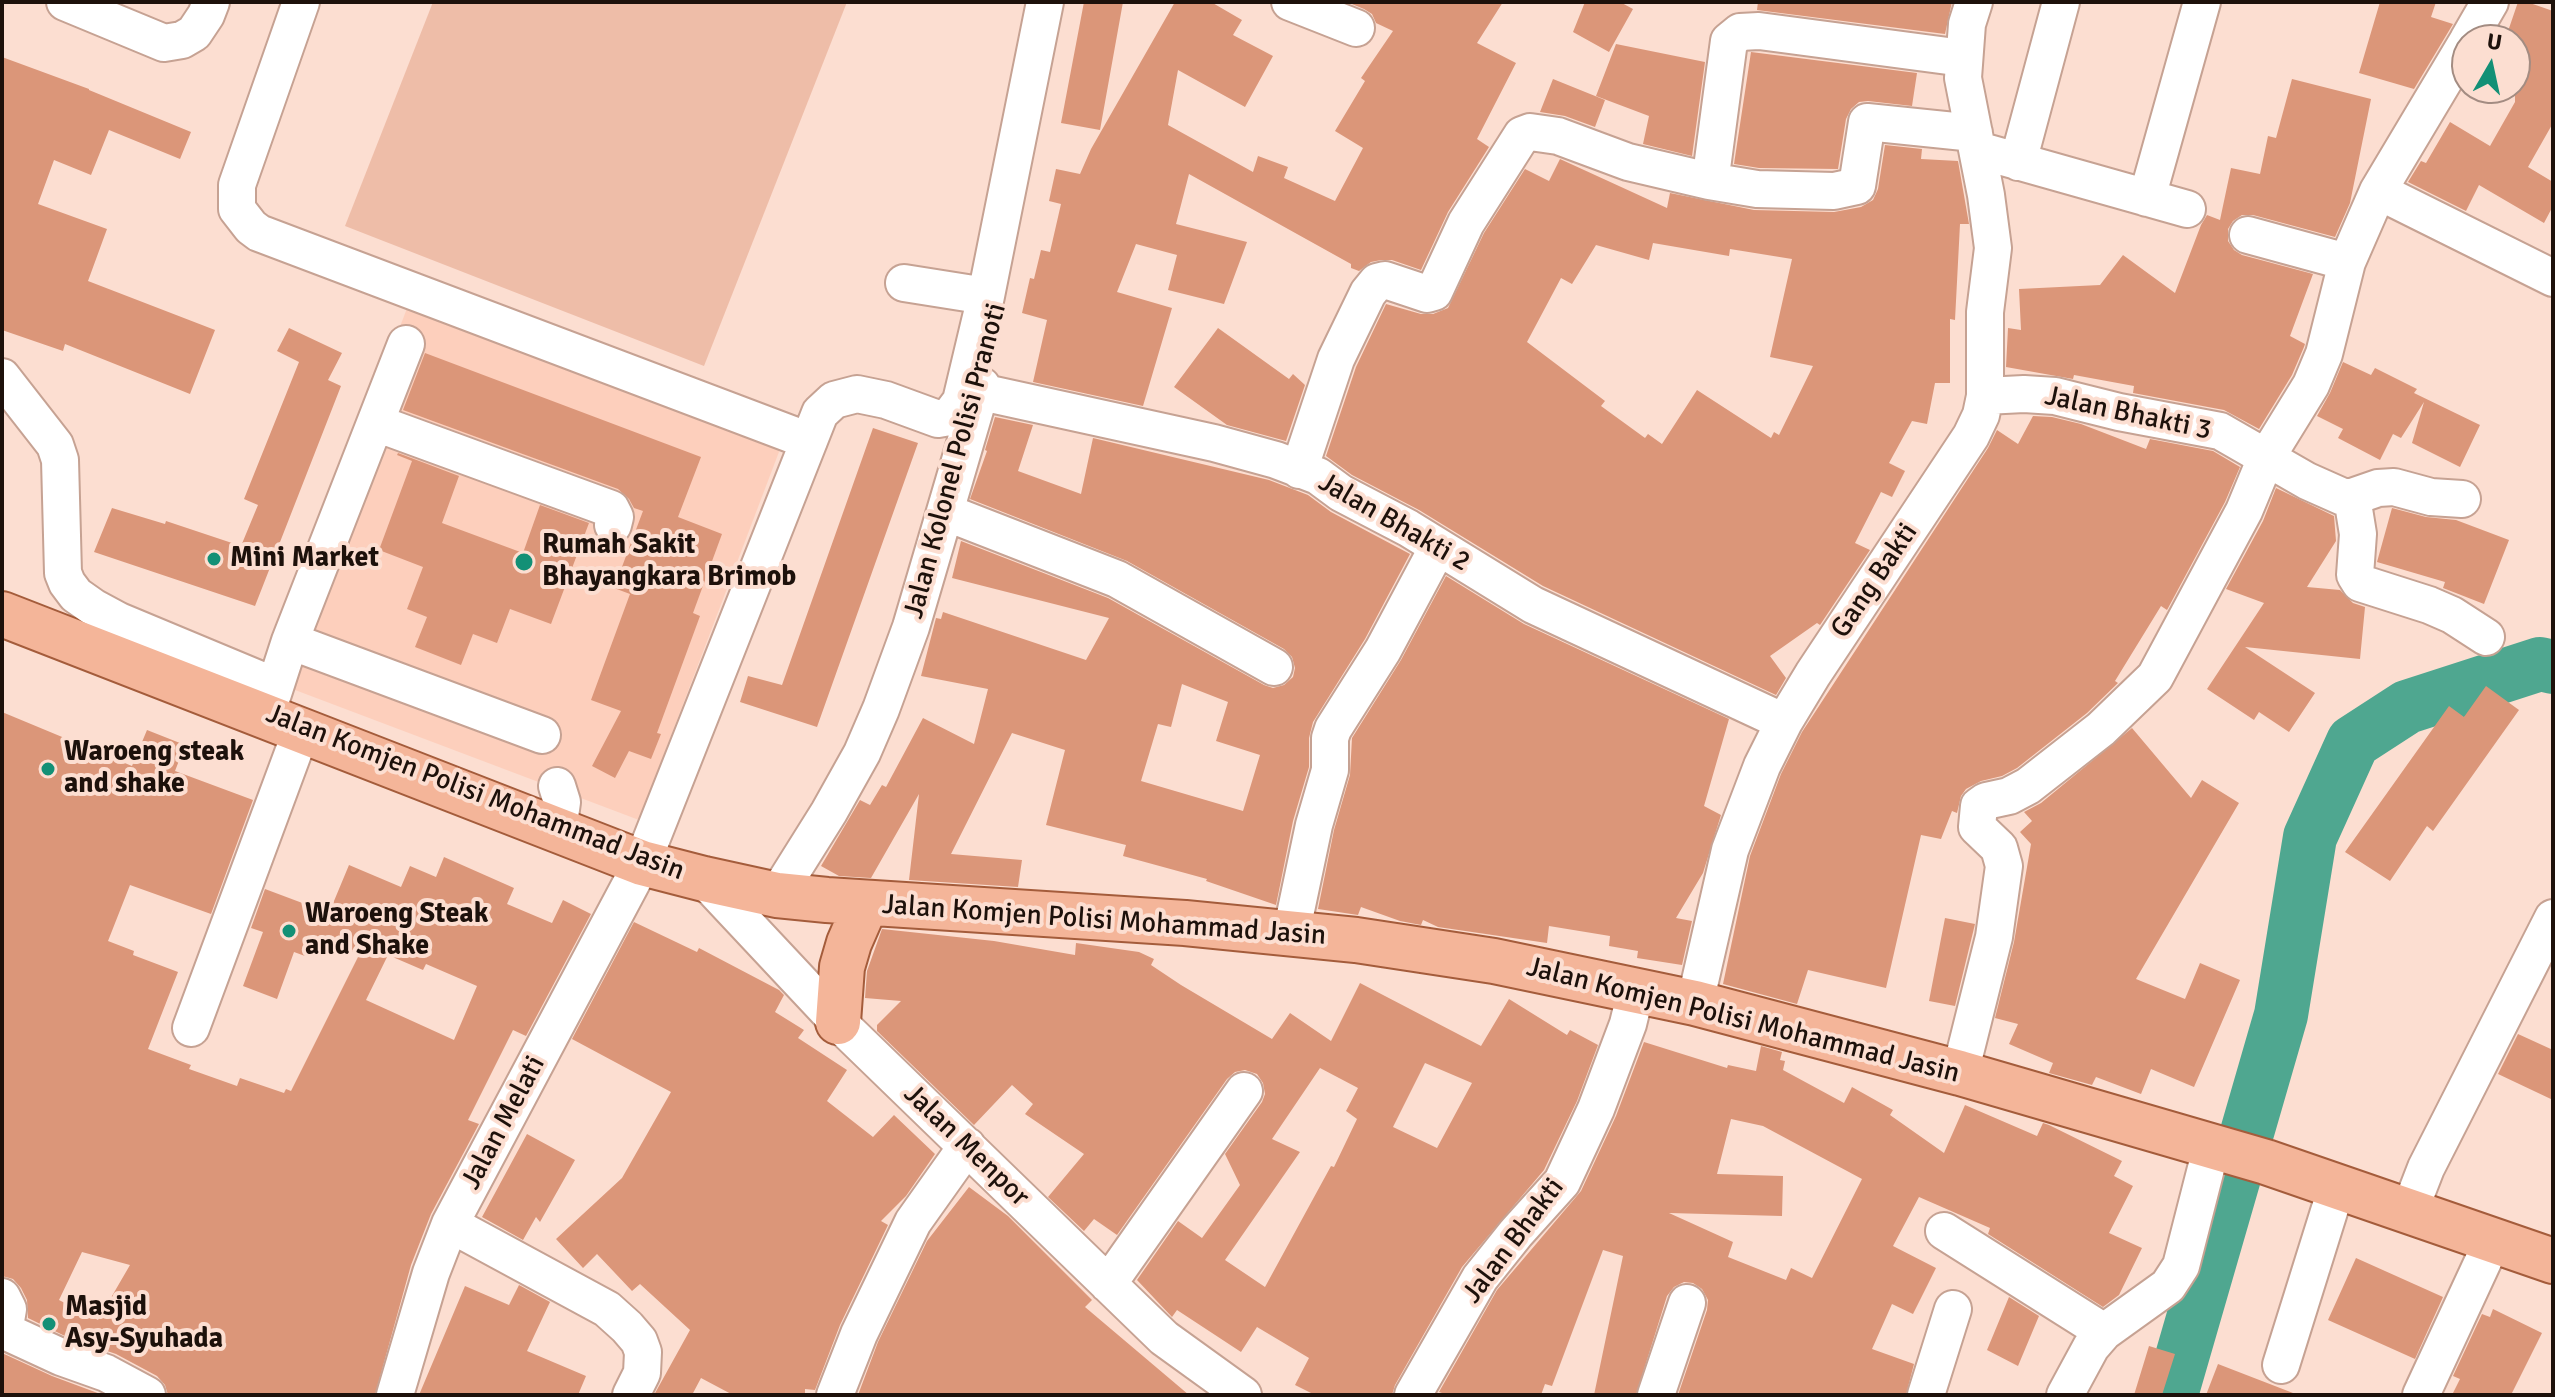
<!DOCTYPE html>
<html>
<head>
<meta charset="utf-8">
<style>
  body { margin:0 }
  #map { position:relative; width:2555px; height:1397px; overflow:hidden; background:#fcded1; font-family:Signika,sans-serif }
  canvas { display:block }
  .frame { position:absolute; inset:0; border:4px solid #1d110b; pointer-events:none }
  .north { position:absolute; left:2451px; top:24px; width:80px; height:80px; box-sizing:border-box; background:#fcded1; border:2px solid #a38c82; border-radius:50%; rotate:9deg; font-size:22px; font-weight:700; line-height:32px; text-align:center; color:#1d110b }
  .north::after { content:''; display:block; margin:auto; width:28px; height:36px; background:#139076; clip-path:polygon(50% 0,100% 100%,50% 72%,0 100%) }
</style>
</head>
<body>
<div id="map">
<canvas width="2555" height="1397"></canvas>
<div class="frame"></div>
<div class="north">U</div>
</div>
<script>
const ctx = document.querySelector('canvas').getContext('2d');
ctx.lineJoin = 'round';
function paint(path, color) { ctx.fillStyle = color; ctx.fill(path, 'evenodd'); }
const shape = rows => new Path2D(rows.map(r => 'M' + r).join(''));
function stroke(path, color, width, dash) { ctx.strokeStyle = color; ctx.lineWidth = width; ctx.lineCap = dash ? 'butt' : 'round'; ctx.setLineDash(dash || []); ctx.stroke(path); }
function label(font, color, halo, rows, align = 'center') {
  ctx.font = font + ' Signika,sans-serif'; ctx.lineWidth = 8; ctx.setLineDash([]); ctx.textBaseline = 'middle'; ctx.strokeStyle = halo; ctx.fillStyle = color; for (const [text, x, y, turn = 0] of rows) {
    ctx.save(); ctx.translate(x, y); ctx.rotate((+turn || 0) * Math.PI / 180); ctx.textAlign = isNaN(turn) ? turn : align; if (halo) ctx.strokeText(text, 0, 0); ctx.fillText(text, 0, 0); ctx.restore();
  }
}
const built = shape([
  [409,303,782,444,639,820,266,679]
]);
const green = shape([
  [433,2,847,2,704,366,345,226]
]);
const river = shape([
  [2171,1395,2281,1015,2310,837,2353,742,2407,707,2540,664,2553,667]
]);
const building = shape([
  [1084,2,1123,2,1100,130,1061,123],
  [1175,2,1211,2,1242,20,1233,35,1273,56,1245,107,1178,70,1168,125,1253,172,1258,156,1288,167,1284,178,1335,201,1363,148,1335,131,1365,81,1361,78,1393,31,1376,23,1372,14,1364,9,1347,2,1503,2,1477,43,1516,63,1477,139,1489,147,1448,212,1421,270,1392,260,1381,260,1371,262,1359,271,1351,268,1351,264,1189,174,1176,224,1247,242,1224,304,1168,290,1177,255,1136,244,1117,292,1172,308,1143,406,1033,382,1047,320,1022,313,1030,278,1034,279,1041,250,1050,252,1061,204,1049,201,1056,169,1080,174,1091,149],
  [1585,2,1620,2,1633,9,1609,52,1573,32],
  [1758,2,1952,2,1945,34,1757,10],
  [2380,2,2436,2,2431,17,2453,24,2414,89,2359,73],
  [2518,2,2527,2,2553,11,2553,123,2528,167,2553,182,2553,206,2544,223,2479,185,2466,211,2408,182,2421,161,2426,163,2450,122,2490,146,2515,102,2515,40,2505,40],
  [1616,44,1705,62,1692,156,1643,144,1649,116,1596,96],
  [1751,52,1917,73,1912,106,1868,101,1859,102,1851,109,1846,119,1838,169,1759,168,1734,164],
  [2,57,89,89,89,90,191,132,180,159,109,130,91,175,54,160,38,204,107,229,88,281,215,330,190,394,65,344,63,351,2,330],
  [1553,79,1605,100,1595,127,1565,116,1540,112],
  [2292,79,2371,99,2350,203,2335,237,2253,215,2242,215,2233,221,2228,229,2228,241,2234,250,2242,255,2313,274,2290,336,2305,344,2304,347,2292,375,2259,429,2224,410,2133,393,2134,386,2074,375,2073,379,2006,367,2008,328,2021,330,2019,289,2100,285,2123,255,2175,293,2201,225,2207,215,2220,220,2231,168,2260,174,2268,136,2276,138],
  [1885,145,1922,149,1921,159,1958,161,1969,224,1960,224,1955,320,1950,319,1950,383,1935,383,1927,424,1912,421,1889,463,1905,471,1892,497,1881,492,1855,543,1870,550,1820,625,1817,623,1770,656,1786,678,1776,695,1543,586,1419,510,1352,475,1326,456,1356,367,1386,304,1421,314,1433,314,1448,308,1484,233,1525,169,1549,181,1560,159,1667,208,1670,193,1754,210,1834,212,1861,207,1873,200,1878,189],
  [1653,243,1729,256,1730,249,1792,259,1770,357,1813,366,1779,435,1774,432,1771,438,1697,390,1662,444,1648,434,1645,438,1601,406,1605,401,1527,342,1561,278,1572,284,1596,245,1649,260],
  [289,328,342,353,328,380,341,386,255,606,94,552,112,508,165,524,166,521,241,546,258,505,244,499,299,362,277,351],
  [1218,328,1289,379,1293,374,1305,385,1286,441,1227,425,1174,387],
  [425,353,701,457,678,517,722,534,693,613,700,616,657,733,661,734,651,759,629,751,615,778,592,766,621,711,591,700,630,594,614,588,643,511,634,508,629,499,618,489,403,410],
  [2343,362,2371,375,2375,368,2417,389,2414,393,2480,425,2460,467,2412,443,2424,402,2401,438,2393,434,2380,460,2338,438,2343,429,2317,416,2330,393],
  [2033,416,2052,417,2081,424,2146,449,2150,439,2213,451,2240,467,2225,502,2167,610,2161,606,2115,681,2118,683,2087,713,2017,768,2002,776,1981,781,1966,789,1961,796,1957,813,1952,811,1941,839,1921,835,1886,988,1808,970,1797,1004,1723,984,1750,856,1781,774,1802,732,1988,448,1997,430,2018,444],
  [995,417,1033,425,1018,471,1081,494,1093,438,1269,480,1308,495,1331,512,1410,554,1365,639,1313,722,1309,738,1309,767,1293,821,1276,905,1206,881,1207,879,1123,856,1126,845,1046,825,1065,750,1012,733,951,854,1022,860,1018,887,909,880,919,794,871,878,839,876,821,866,860,800,870,805,882,785,886,787,923,718,974,744,988,689,921,676,936,618,941,619,943,612,1086,660,1109,618,952,578,961,541,1108,598,1264,685,1273,688,1284,685,1293,677,1295,668,1292,657,1284,649,1127,561,970,499,987,451,985,450],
  [1182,684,1228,702,1216,741,1260,755,1243,811,1141,781,1158,724,1171,727],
  [873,428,918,443,817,727,740,702,748,676,782,685],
  [398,453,459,476,442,523,523,553,540,505,589,523,551,624,510,609,497,643,473,634,461,665,415,647,427,617,407,609,423,567,379,550,412,461,397,455],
  [2276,488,2334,516,2336,541,2307,587,2340,590,2353,603,2365,607,2360,659,2245,647,2315,693,2289,732,2259,712,2254,720,2207,689,2264,603,2226,589,2263,521],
  [2392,508,2426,517,2456,520,2509,540,2484,604,2443,588,2445,582,2377,562],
  [1446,576,1524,624,1729,719,1704,806,1721,815,1703,873,1676,918,1692,921,1682,965,1637,958,1638,951,1609,946,1610,936,1549,926,1547,943,1438,927,1423,920,1421,925,1400,921,1361,907,1358,915,1318,909,1334,830,1350,775,1352,738,1401,660],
  [2486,686,2519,710,2433,831,2427,826,2390,881,2345,852,2449,706,2464,717],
  [2,712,132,766,147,730,185,745,175,771,253,800,211,914,130,885,108,941,134,951,133,955,178,972,148,1049,191,1065,189,1069,237,1086,240,1078,284,1093,286,1089,291,1091,359,955,313,935,305,956,294,952,277,999,243,986,263,932,251,928,265,889,329,913,349,865,401,887,410,866,436,877,444,857,514,888,507,904,552,923,563,900,591,914,526,1036,513,1030,468,1120,479,1124,431,1214,411,1265,375,1395,168,1395,165,1385,157,1376,116,1354,69,1338,28,1318,27,1300,21,1288,13,1279,2,1276],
  [388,955,423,970,426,964,477,986,454,1040,366,1000],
  [82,1252,130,1265,98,1320,59,1300],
  [2132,728,2191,798,2202,780,2239,803,2136,979,2185,999,2200,963,2240,980,2194,1087,2151,1069,2141,1094,2096,1077,2092,1085,2049,1073,2053,1063,2009,1044,2018,1024,1995,1018,2014,942,2031,844,2020,832,2032,821,2024,812,2041,803],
  [1945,918,1975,924,1955,1006,1929,1001],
  [634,922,697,952,699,948,779,990,784,995,775,1012,804,1030,798,1038,847,1070,827,1101,873,1137,894,1115,935,1154,906,1196,881,1221,888,1225,840,1325,815,1390,805,1389,805,1395,733,1395,701,1378,692,1395,654,1395,690,1330,640,1284,632,1291,597,1254,583,1268,556,1239,622,1178,671,1092,572,1039],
  [882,929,994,941,1075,955,1076,943,1139,952,1154,959,1151,965,1181,985,1272,1039,1290,1013,1331,1041,1360,983,1481,1046,1509,999,1567,1035,1570,1030,1598,1045,1577,1101,1544,1170,1462,1267,1395,1385,1392,1395,1315,1395,1295,1385,1309,1358,1257,1327,1241,1352,1177,1310,1172,1317,1137,1280,1178,1221,1202,1238,1240,1185,1225,1154,1262,1102,1265,1094,1263,1083,1257,1074,1245,1070,1235,1072,1227,1079,1117,1235,1094,1219,1084,1231,1048,1197,1084,1154,1025,1114,1033,1104,1012,1085,974,1125,877,1031,877,1025,901,1001,865,998,867,971],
  [1425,1063,1472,1083,1437,1148,1393,1127],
  [1320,1068,1358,1088,1346,1111,1357,1119,1334,1167,1331,1166,1265,1287,1225,1260,1300,1152,1272,1139],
  [2518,1034,2553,1050,2553,1100,2498,1074],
  [1644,1042,1727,1068,1728,1065,1756,1071,1761,1046,1782,1052,1780,1060,1785,1061,1783,1070,1844,1103,1852,1087,1893,1110,1890,1115,1944,1153,1965,1105,2037,1136,2043,1123,2049,1125,2122,1161,2114,1176,2133,1186,2109,1233,2142,1248,2119,1295,2103,1307,1988,1234,1990,1228,1919,1197,1893,1246,1936,1268,1913,1314,1892,1304,1872,1349,1914,1364,1906,1395,1678,1395,1707,1310,1708,1300,1702,1289,1693,1283,1684,1282,1674,1287,1667,1296,1636,1395,1594,1395,1623,1256,1603,1250,1552,1386,1545,1384,1541,1395,1448,1395,1439,1392,1497,1290,1581,1191,1616,1116],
  [1731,1119,1763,1126,1862,1179,1812,1278,1791,1268,1786,1280,1728,1257,1733,1242,1669,1213,1782,1216,1783,1176,1717,1174],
  [527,1134,575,1160,540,1222,536,1217,523,1240,482,1217],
  [969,1187,1008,1216,1092,1300,1085,1307,1189,1395,858,1395,878,1342,927,1241],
  [2356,1258,2443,1297,2415,1359,2328,1320],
  [519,1285,550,1302,527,1351,586,1376,578,1395,419,1395,465,1286,509,1305],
  [2009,1297,2039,1316,2018,1366,1987,1350],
  [2493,1309,2542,1333,2511,1395,2452,1395,2460,1379,2453,1376,2482,1314,2490,1317],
  [2149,1346,2175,1354,2162,1395,2134,1395],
  [2,1353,52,1376,103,1395,2,1395],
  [2218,1364,2293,1393,2293,1395,2206,1395]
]);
const minor = shape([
  [65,2,164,43,182,40,194,33,206,15,211,2],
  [301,2,237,185,237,209,251,227,259,233,809,441],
  [1290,2,1356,28],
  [2468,40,2490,2],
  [1978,150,2187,209],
  [2018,162,2061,2],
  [1712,168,1729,41,1740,32,1759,31,1963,58],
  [2378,191,2553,278],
  [2147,198,2202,2],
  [2248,235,2347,262],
  [904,283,986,296],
  [2,377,55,445,60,460,63,573,67,583,76,595,93,607,119,621,275,686],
  [981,392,1214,443,1276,460,1318,476,1341,493,1408,528,1533,605,1784,722],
  [1985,396,2024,394,2055,396,2119,412,2220,431,2307,481,2343,497,2352,497,2378,488,2394,487,2431,497,2462,499],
  [376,423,611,509,615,517,613,525],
  [1299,470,1336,359,1368,293,1377,282,1385,280,1427,294,1434,292,1466,223,1522,135,1530,132,1558,136,1628,162,1709,181,1757,189,1834,191,1857,186,1867,122,1974,133],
  [2352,497,2358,534,2355,575,2360,583,2429,605,2452,615,2486,637],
  [945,512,1117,579,1274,667],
  [290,641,542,735],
  [268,709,290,641,406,344],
  [557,786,562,802,558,831],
  [704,879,838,1022,1164,1338,1243,1395],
  [777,895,829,812,862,753,881,709,911,627,982,386],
  [1291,934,1314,825,1330,770,1330,738,1333,729,1383,650,1438,547],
  [1695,1003,1730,850,1762,766,1784,722,1813,674,1971,436,1981,415,1985,396,1985,312,1993,248,1986,195,1963,78,1967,24,1974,2],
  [191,1028,302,729],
  [1960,1073,1994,937,2004,866,1999,848,1977,827,1979,806,1986,801,2009,796,2028,786,2101,729,2155,677,2244,511,2266,458,2311,385,2324,354,2347,262,2378,191,2467,42],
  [2409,1212,2426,1168,2553,918],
  [450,1224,607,1309,627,1327,639,1341,643,1352,642,1373,631,1395],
  [1944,1231,2104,1332],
  [1108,1284,1244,1091],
  [2,1297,8,1309,5,1327,9,1333,61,1357,106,1373,147,1395],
  [2281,1365,2337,1186],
  [395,1395,431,1273,450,1224,642,863,820,413,834,400,857,394,886,400,938,419,949,417,961,401,986,296,1045,2],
  [835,1395,859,1334,913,1222,967,1146],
  [1413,1395,1480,1278,1516,1233,1562,1182,1596,1109,1628,1024,1636,991],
  [1656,1395,1687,1303],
  [1926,1395,1953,1309],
  [2065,1395,2091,1347,2104,1332,2168,1286,2181,1266,2212,1145],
  [2421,1395,2492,1242]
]);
const major = shape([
  [2,614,642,863,704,879,777,895,827,900,1185,923,1356,940,1494,961,1695,1003,1960,1073,2266,1162,2553,1261],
  [838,1022,842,967,849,943,866,904]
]);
const markers = [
  [214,559,8,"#139076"],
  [524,562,10,"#139076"],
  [48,769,8,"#139076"],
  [289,931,8,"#139076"],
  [49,1324,8,"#139076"]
];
const streetNames = [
  ["Jalan Bhakti 3",2128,414,12],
  ["Jalan Kolonel Polisi Pranoti",956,461,-75],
  ["Jalan Bhakti 2",1394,523,30],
  ["Gang Bakti",1875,581,-56],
  ["Jalan Komjen Polisi Mohammad Jasin",475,793,21],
  ["Jalan Komjen Polisi Mohammad Jasin",1104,921,4],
  ["Jalan Komjen Polisi Mohammad Jasin",1743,1021,14],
  ["Jalan Melati",504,1123,-62],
  ["Jalan Menpor",966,1146,44],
  ["Jalan Bhakti",1514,1241,-53]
];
const poiNames = [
  ["Rumah Sakit",542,546],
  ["Bhayangkara Brimob",542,578],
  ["Mini Market",230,559],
  ["Waroeng steak",64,753],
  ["and shake",64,785],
  ["Waroeng Steak",305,915],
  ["and Shake",305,947],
  ["Masjid",65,1308],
  ["Asy-Syuhada",65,1340]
];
paint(built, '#fdcfbc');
paint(green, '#eebda8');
stroke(river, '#4fa790', 54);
paint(building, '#db9679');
stroke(minor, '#c6a293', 40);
stroke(major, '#a45c3b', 48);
stroke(minor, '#fff', 36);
stroke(major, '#f4b599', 44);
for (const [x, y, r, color] of markers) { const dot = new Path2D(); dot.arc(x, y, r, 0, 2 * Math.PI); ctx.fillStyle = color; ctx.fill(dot); stroke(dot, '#fcded1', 3); }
label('28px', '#1d110b', '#fcded1', streetNames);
label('bold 28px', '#1d110b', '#fcded1', poiNames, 'left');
</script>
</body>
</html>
